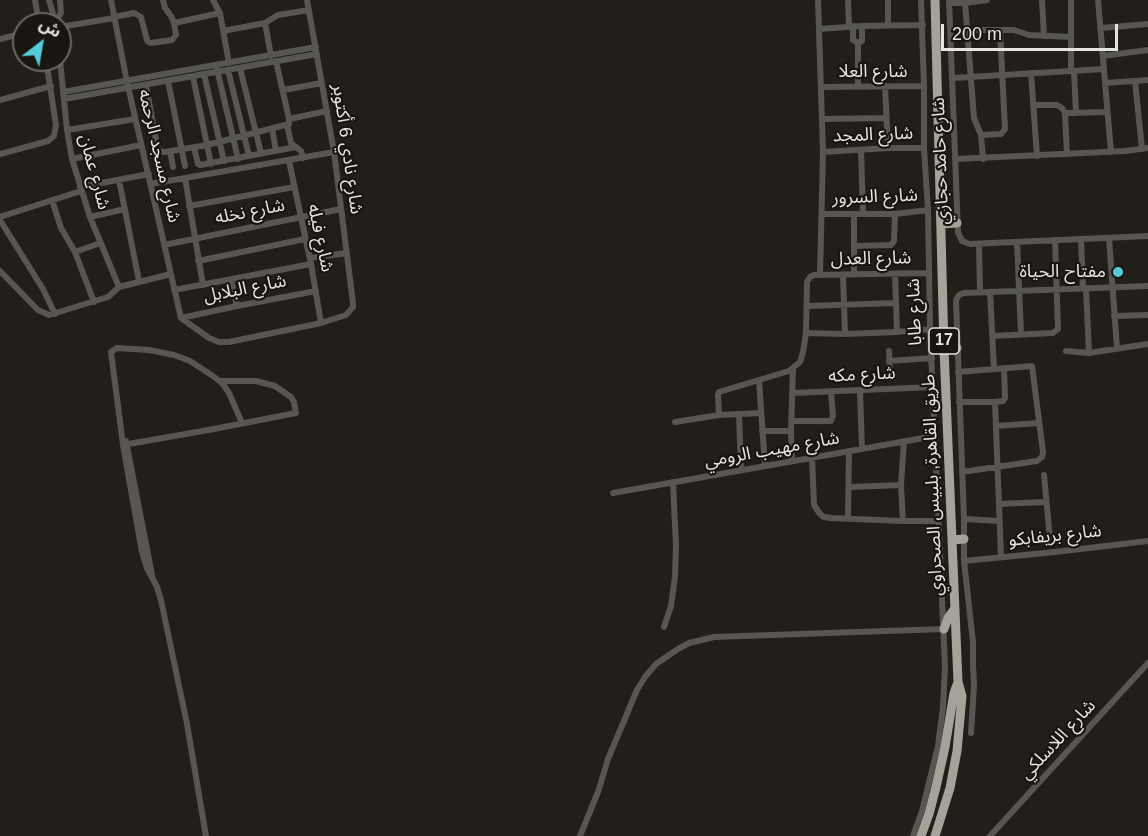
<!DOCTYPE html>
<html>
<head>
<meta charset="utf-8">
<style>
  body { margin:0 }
  #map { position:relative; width:1148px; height:836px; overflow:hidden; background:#221f1a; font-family:Arial,"Noto Sans Arabic",sans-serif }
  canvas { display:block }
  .north { position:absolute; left:12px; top:12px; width:60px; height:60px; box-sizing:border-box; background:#191611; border:2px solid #6b6864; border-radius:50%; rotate:31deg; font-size:16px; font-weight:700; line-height:24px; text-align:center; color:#e6e4e0 }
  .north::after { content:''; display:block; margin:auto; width:21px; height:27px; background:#53cbda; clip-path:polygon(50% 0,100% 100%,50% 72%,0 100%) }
  .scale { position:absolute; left:941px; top:24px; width:177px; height:27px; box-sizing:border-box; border:3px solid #e6e4e0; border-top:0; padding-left:8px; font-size:18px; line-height:21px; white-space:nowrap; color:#e6e4e0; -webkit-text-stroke:4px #191611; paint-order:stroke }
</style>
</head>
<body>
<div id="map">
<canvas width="1148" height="836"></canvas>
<div class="north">ش</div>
<div class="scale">200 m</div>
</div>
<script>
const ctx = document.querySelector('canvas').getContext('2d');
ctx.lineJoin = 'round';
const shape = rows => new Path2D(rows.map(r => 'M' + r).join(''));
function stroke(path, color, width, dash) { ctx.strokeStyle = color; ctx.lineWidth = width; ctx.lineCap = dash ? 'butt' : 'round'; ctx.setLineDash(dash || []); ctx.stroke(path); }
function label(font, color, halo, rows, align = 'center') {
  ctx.font = font + ' Arial,"Noto Sans Arabic",sans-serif'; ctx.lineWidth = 4.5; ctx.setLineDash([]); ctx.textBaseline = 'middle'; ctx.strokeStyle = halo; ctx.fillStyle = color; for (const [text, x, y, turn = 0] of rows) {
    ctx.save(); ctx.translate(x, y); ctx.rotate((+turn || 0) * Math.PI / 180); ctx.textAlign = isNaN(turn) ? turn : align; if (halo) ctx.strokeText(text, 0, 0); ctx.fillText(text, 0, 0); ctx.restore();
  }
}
const minor = shape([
  [35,0,39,24],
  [49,0,56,24],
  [111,0,127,82,181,318],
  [213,0,220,13,229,63],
  [818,0,823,152,820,275],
  [848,0,849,26],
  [888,0,888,25],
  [949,0,958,232,962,241,970,244,1148,236],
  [1042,0,1044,36],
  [1071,0,1071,71],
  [1098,0,1111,152],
  [949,3,965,3,987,0],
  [965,3,974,118,981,135,983,159],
  [114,17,134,13,141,17,147,40,148,42,151,43,172,40,176,35,174,23,171,16,165,8,163,0],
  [56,21,61,13,60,0],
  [174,23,220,13],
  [265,23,271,56],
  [853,26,853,40,858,43,858,86],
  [60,27,114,18],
  [1101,28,1148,24],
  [819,29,862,26,923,25],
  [967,30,1014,30,1029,35,1071,37],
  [223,31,265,23,278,15,309,10],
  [0,39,24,33],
  [858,43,862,41,862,26],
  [1103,56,1148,50],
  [60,60,67,130,72,159,90,217,119,287],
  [240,68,261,153],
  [217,69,238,159],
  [228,70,249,156],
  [1074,71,1076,113],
  [1031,73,1037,156],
  [204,74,224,161],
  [193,77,211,164],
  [953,78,1104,69],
  [168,81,185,166],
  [1135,81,1142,149],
  [1105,83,1148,80],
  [146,85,158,151,165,152,207,145,289,124,289,119,276,61],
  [885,86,888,148],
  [822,87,924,86],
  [283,90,322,83],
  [63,92,316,47],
  [64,99,317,54],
  [0,100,51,86],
  [1033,105,1057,105,1062,108,1065,113,1067,154],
  [1065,113,1107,112],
  [289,119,327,111],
  [823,119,886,118],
  [287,125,291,143,301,151,303,158],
  [272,128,276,151],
  [67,130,135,119],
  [981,135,1001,134,1005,129,1000,30],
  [194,147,198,164,200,165,296,147],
  [861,150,863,214],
  [170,151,173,167],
  [823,152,888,148,924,148],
  [0,154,48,141,54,136,56,125,46,60],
  [72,159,141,145],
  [956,159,1125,151,1148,148],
  [289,161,311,264,321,323],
  [185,178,334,152],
  [119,180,139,281],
  [150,184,185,178,203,285],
  [80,187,149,174],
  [52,200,61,228,75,252,94,302],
  [189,206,294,187],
  [823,214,895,214,928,210],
  [854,214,854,275],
  [0,217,81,191],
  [90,217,125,209],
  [0,220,43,289,55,314],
  [1109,238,1117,348],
  [1081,239,1083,288],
  [1017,242,1021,334],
  [979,244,980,292],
  [164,245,341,209],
  [854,246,891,245,894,241,895,214],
  [75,252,100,243],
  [310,258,347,253],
  [198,261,305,239],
  [0,271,38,310,49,315,108,297,119,287,171,274],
  [895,274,897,332],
  [843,275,845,334],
  [231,280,237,306],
  [1086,288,1089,353],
  [174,290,311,264],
  [990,292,994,369],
  [807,306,896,303],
  [1114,316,1148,315],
  [181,318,209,338,219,342,229,342,321,323,346,315,353,307,353,303,334,152,307,0],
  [181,318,237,306,316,291],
  [806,333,845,334,897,332,930,329],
  [993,336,1053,333,1058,329,1055,240],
  [889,351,890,371],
  [1066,351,1089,353,1148,344],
  [889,361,932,358],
  [958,372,1032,366,1043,452,1042,457,1037,461,962,472],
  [759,380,765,466],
  [860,391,862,449],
  [792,393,933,387],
  [959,402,995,402,1003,401,1005,398,1004,368],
  [995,402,1001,557],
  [739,414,741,470],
  [719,415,718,395,719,392,789,371,800,362,803,352,806,333,807,282,810,277,814,275,929,273],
  [792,421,831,421,833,416,831,392],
  [675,422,719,415,761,413],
  [996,426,1039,423],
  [762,431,791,431],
  [126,441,152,575],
  [123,445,214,429,296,413,294,402,291,397,275,386,256,381,220,381],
  [812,457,814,505,820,514,824,517,831,518,903,521,901,485,904,441],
  [792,461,791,431,793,369],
  [1044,475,1050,539],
  [849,487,901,485],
  [613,493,935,436],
  [999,504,1046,502],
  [848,518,849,451],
  [964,519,999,521],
  [903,521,938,521],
  [964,561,1055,552,1148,541],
  [664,627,671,606,675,577,676,546,673,482],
  [971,733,974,685,973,664,973,642,964,561,964,519,956,300,959,295,964,293,1148,286],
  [206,836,187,724,161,600,157,587,147,568,142,552,123,445,111,352,117,348,149,350,174,355,190,361,213,376,223,384,229,393,242,423],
  [580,836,598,792,608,759,637,690,645,677,656,664,678,649,689,643,714,637,944,629],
  [913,836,922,811,938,746,943,707,945,667,930,329,928,210,924,148,924,86,921,0],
  [990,836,1148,663]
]);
const highway = shape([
  [935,0,944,349,958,682,962,696,957,751,950,788,935,836],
  [942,224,957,223],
  [944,349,957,348],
  [952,540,964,539],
  [944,629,948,618,955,608],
  [921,836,929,814,936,787,945,747,954,693,958,682]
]);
const markers = [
  [1118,272,6,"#53cbda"]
];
const shields = [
  [944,341,30]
];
const shieldNames = [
  ["17",944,341]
];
const streetNames = [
  ["شارع العلا",873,72],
  ["شارع المجد",873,135,-2],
  ["شارع نادي 6 أكتوبر",347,149,82],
  ["شارع مسجد الرحمه",159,156,77],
  ["شارع حامد حجازي",941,161,-92],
  ["شارع عمان",94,172,75],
  ["شارع السرور",875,197,-2],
  ["شارع نخله",250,212,-11],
  ["شارع فيله",320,238,78],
  ["شارع العدل",871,259,-1],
  ["شارع البلابل",245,289,-11],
  ["شارع طابا",915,312,-92],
  ["شارع مكه",862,375,-3],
  ["شارع مهيب الرومي",772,450,-10],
  ["طريق القاهرة, بلبيس الصحراوي",933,485,-92],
  ["شارع بريفابكو",1055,536,-6],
  ["شارع اللاسلكي",1058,740,-47]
];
const poiNames = [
  ["مفتاح الحياة",1106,272]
];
stroke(minor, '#575653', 6);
stroke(highway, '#a5a29a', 9);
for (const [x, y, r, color] of markers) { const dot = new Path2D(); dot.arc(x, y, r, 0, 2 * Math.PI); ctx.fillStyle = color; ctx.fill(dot); stroke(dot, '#191611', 2); }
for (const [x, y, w] of shields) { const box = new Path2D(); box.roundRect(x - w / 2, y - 13, w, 26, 4.5); ctx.fillStyle = '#191611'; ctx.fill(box); stroke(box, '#e6e4e0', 1.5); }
label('bold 16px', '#e6e4e0', null, shieldNames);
label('18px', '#e6e4e0', '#191611', streetNames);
label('18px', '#e6e4e0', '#191611', poiNames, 'right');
</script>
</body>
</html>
